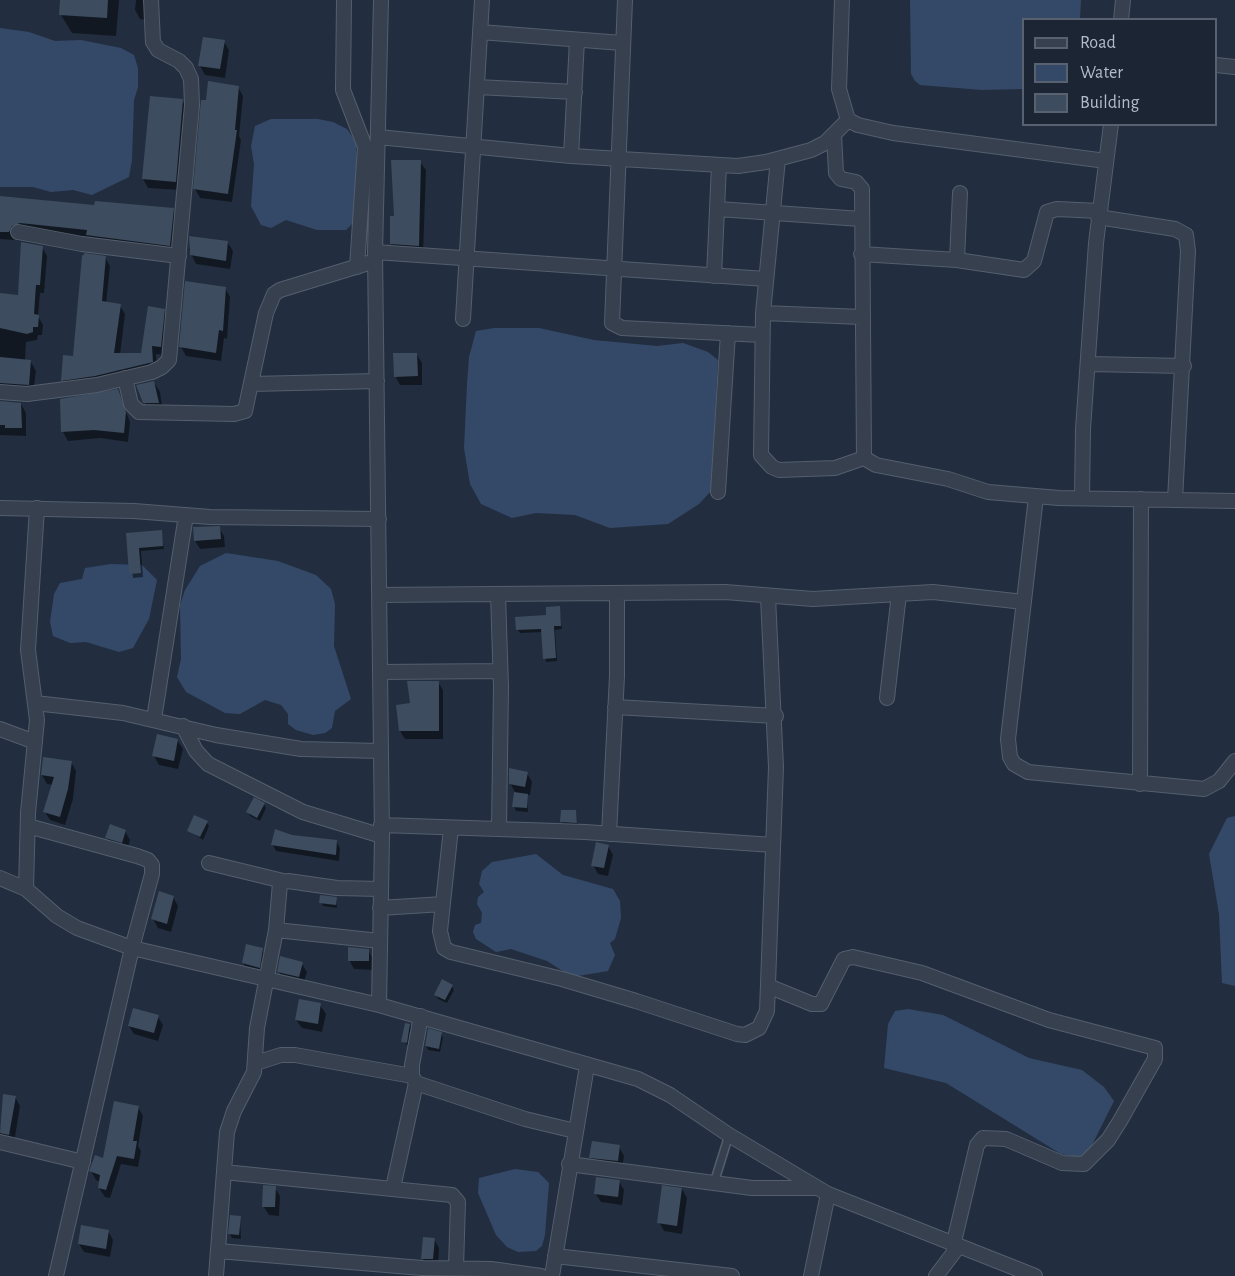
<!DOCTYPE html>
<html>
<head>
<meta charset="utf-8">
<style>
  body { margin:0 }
  #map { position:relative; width:1235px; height:1276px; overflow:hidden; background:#222e3f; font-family:"Alegreya Sans",sans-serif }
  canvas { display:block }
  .legend { position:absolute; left:1022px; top:18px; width:195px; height:108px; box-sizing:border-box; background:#1b2534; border:2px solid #576170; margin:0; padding:8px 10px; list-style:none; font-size:18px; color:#b2bbca }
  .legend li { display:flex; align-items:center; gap:12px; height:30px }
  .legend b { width:30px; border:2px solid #576170 }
</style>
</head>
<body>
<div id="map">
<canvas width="1235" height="1276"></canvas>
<ul class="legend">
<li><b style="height:8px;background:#36404f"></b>Road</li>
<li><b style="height:16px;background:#344968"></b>Water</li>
<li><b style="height:16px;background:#3d4c5f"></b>Building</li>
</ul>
</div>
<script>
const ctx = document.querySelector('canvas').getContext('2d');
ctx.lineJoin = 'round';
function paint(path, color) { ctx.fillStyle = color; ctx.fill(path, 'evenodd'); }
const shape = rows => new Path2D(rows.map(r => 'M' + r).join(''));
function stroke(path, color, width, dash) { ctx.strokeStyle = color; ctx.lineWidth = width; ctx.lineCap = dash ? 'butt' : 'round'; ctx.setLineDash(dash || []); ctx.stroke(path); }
const water = shape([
  [910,0,1081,0,1080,19,1024,20,1023,89,982,90,920,85,915,81,911,74],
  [0,28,29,32,55,41,81,40,121,48,134,55,138,68,138,87,134,100,132,160,129,177,92,195,73,190,51,192,33,187,0,187],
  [271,119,318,119,333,122,347,129,356,142,358,181,353,223,346,230,317,230,286,220,271,228,261,225,251,206,254,164,251,146,255,126],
  [494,328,539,328,594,340,657,346,683,343,708,352,718,360,711,491,699,504,668,524,610,528,575,515,536,513,512,518,481,504,470,484,464,448,467,384,469,357,476,331],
  [226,553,278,561,316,575,331,589,335,604,334,646,351,699,335,711,332,728,325,733,313,735,296,730,288,724,288,714,281,705,265,700,240,714,225,713,186,692,177,677,181,659,180,605,185,590,200,566],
  [111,564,142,565,157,580,149,619,133,648,119,652,86,642,70,643,53,636,50,622,54,594,60,583,82,579,85,568],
  [1235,816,1235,986,1222,983,1219,914,1209,854,1227,818],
  [536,854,563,875,613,889,620,901,621,918,615,939,610,943,615,955,608,971,572,977,547,961,511,949,496,952,476,939,473,932,475,925,481,923,482,913,477,904,478,897,484,892,479,884,482,871,492,862],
  [908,1009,943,1015,1029,1058,1082,1070,1104,1087,1114,1101,1088,1153,1077,1157,1061,1154,946,1083,884,1068,888,1024,895,1011],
  [515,1169,538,1172,549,1183,545,1235,542,1246,536,1251,518,1252,507,1247,496,1235,478,1193,479,1178]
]);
const shadow = shape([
  [62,0,119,0,116,36,72,33,61,15],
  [136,0,152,0,147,20,140,19,135,10],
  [224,42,229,50,225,78,205,75,200,66],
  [238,87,243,96,239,136,241,140,232,202,200,198,195,189,207,102],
  [182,100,187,109,180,190,148,188,143,179],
  [420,162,426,170,423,254,396,252,391,244,395,218],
  [0,198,96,207,173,210,178,219,175,254,16,234,14,240,0,239],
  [191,238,228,243,233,251,230,269,196,264,189,250],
  [42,247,47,256,44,293,40,293,38,316,43,325,42,335,38,335,37,340,26,342,25,361,31,362,36,371,33,393,0,396,0,294,19,296],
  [105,257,110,266,106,304,120,306,125,314,120,355,142,354,164,310,169,319,165,355,156,354,157,370,67,389,62,380,75,358],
  [225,288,230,297,227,339,224,338,221,361,186,356,181,347],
  [417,355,422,363,422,385,400,385,395,376],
  [155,384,160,392,163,412,149,411,138,386],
  [118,391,130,422,128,442,100,438,68,441,63,432],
  [0,402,21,404,26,413,26,436,0,435],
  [219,528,224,536,225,547,200,549,195,541],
  [161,532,164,549,141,551,143,577,133,578,128,535],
  [559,608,562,629,555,630,557,661,546,662,543,632,520,633,517,629,548,617],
  [438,682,443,690,443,739,405,739,400,731,411,704],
  [177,740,183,749,178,769,159,765,154,756],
  [71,762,76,771,73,799,65,825,50,820,45,812,53,785,47,784,42,775],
  [527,773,532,782,530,795,527,795,528,812,516,811,514,807,516,794,510,783],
  [264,804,266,808,260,821,250,816,248,812],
  [576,812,578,826,564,826,562,822],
  [207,823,209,826,203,840,188,830],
  [125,831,130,840,127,851,112,847,107,838],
  [292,837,336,841,340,848,339,861,276,851,273,845],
  [608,846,613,855,608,876,598,874,593,865],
  [173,897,178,906,171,932,158,928,153,919],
  [336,898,337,908,323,906,321,902],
  [262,950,267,958,264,976,249,972,243,963],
  [368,950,373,959,373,970,354,969,349,960],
  [302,964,307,972,303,985,284,981,279,972],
  [452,986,454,990,447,1003,438,999,436,995],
  [320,1005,326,1014,322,1032,302,1028,296,1020],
  [158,1017,163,1025,158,1041,134,1034,129,1026],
  [410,1025,412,1029,409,1046,403,1042],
  [441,1034,443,1038,440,1052,428,1050,426,1046],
  [5,1095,15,1097,20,1106,14,1143,5,1142,0,1134],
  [138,1107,143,1116,138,1146,141,1151,138,1167,121,1164,110,1198,105,1197,99,1188,101,1182,96,1180,91,1171,104,1160],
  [619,1147,624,1156,622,1169,596,1166,590,1157],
  [619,1181,624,1190,622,1205,601,1202,595,1193],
  [275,1188,280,1196,279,1216,269,1215,264,1207],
  [682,1189,687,1198,682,1234,664,1231,659,1222],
  [240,1217,241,1239,232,1238,230,1234],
  [108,1231,113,1240,110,1257,84,1252,79,1244],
  [434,1239,439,1248,438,1267,428,1267,423,1259]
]);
const building = shape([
  [60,0,108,0,107,18,59,15],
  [203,37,225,40,220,69,198,66],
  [208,81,239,86,235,130,237,130,228,194,193,189,201,100,206,100],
  [150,96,183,99,176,182,142,179],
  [391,160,421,160,419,246,390,244,390,216,394,216],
  [0,196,94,205,95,201,174,208,170,246,86,235,87,230,20,223,12,226,9,232,0,232],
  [189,236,228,241,226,261,190,255],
  [21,242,43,246,40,285,36,285,34,314,39,315,38,327,33,327,33,332,27,334,0,328,0,293,18,295],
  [85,253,106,256,102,301,121,304,114,353,141,353,148,306,165,309,161,347,152,346,153,362,149,363,95,376,61,381,63,355,73,356,82,256],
  [185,281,226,287,223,331,219,330,216,353,179,347],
  [393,353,417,353,418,376,394,377],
  [0,357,31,360,29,385,0,383],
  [154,381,159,403,143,403,136,385],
  [118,389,126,412,124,433,94,430,61,432,60,399],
  [0,401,21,403,22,428,5,428,5,425,0,425],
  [220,526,221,539,194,541,193,527],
  [162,530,163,546,139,548,141,573,129,574,126,533],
  [560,606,561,626,554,626,556,658,543,659,541,629,516,630,515,617,546,615,546,607],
  [407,681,439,681,439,731,399,731,396,705,410,703],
  [157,734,178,739,174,761,152,756],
  [43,757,72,761,68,789,60,817,43,812,54,777,41,775],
  [509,768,528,772,525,787,509,784],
  [514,792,528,794,527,808,512,807],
  [254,797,265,803,257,818,246,812],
  [561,810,576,810,577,823,560,822],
  [194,815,208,821,200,837,187,831],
  [110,824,126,830,122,843,105,838],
  [275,829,292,835,337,840,336,855,271,845],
  [596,842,609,845,604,868,591,866],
  [159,891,174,896,167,924,151,919],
  [320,895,337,897,336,905,319,903],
  [246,944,263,948,260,968,242,963],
  [348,947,369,949,369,961,348,961],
  [280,956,303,962,299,977,277,972],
  [442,979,453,985,445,1000,434,995],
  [299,999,321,1003,318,1024,295,1020],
  [133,1008,159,1015,154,1033,128,1026],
  [405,1023,410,1024,407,1043,401,1042],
  [428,1028,442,1032,439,1049,425,1046],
  [3,1094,16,1096,9,1135,0,1133],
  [114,1101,139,1106,133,1141,137,1141,134,1159,117,1156,106,1190,98,1188,100,1175,89,1171,95,1155,103,1158],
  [592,1141,620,1145,618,1161,589,1158],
  [596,1177,620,1180,618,1197,594,1194],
  [263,1185,276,1186,275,1207,262,1207],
  [662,1185,682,1188,677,1226,657,1223],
  [230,1215,241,1216,239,1235,228,1234],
  [81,1225,109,1230,106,1249,78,1244],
  [423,1237,435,1238,433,1259,421,1259]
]);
const lane = shape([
  [714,1183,729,1135]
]);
const street = shape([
  [344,0,343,90,365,147,357,267],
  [625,0,612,323,622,328,762,335],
  [842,0,839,89,848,120,858,125,893,133,1106,161],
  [1121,20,1123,0],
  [480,32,622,43],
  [1216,65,1235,67],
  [477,87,575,92],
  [834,134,836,173,841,179,856,182,862,189,864,458,876,465,948,479,988,492,1059,498,1235,501],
  [378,137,571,156,738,166,766,162,811,150,825,143,848,120],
  [571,156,577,40],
  [778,159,763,313,761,455,772,467,779,470,835,468,864,458],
  [718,209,861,219],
  [1098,217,1175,229,1186,235,1188,251,1175,500],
  [18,232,82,244,179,256],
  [375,252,766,279],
  [861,254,957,260,1024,270,1034,261,1047,212,1057,209,1099,211],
  [957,260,960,193],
  [714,276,719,165],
  [763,313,862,317],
  [463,319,482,0],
  [1089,364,1184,366],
  [125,378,131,404,139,412,234,414,245,411,266,313,274,294,280,290,375,261],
  [252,384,377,381],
  [0,392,27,394,97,385,152,372,162,367,169,360,192,105,191,79,186,68,179,61,158,50,153,42,151,0],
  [718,492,728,333],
  [1036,497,1008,739,1010,757,1014,764,1028,772,1204,789,1219,781,1235,761],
  [1082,498,1083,429,1096,243,1111,124],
  [0,508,134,511,210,517,379,519],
  [498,594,501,687,499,829],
  [380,595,725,592,813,599,933,592,1024,602],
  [380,672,500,671],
  [887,698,899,594],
  [35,703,123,713,216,735,301,749,380,751],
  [615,707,776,716],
  [154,719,186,515],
  [183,726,196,751,208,764,303,812,382,836],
  [0,729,35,742],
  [1140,784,1141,499],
  [381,825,585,832,773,845],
  [28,826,137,856,148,860,152,865,152,874,132,948,56,1276],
  [451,828,440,931,444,948,451,952,562,979,636,1001,737,1034,745,1035,759,1028,767,1011,776,767,768,597],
  [609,834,617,676,617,593],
  [209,863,283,881],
  [0,878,26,889,57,916,77,928,132,948,379,1005,638,1079,670,1095,729,1135,828,1194,1035,1276],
  [26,889,28,813,37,720,28,650,37,508],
  [380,908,443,904],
  [276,930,380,941],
  [768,986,812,1004,821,1004,844,959,853,957,922,973,1049,1020,1155,1048,1155,1059,1120,1121,1108,1140,1084,1164,1062,1163,1006,1139,983,1138,977,1145,953,1246],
  [379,1005,382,836,375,252,381,0],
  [421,1016,412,1065,412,1076,416,1083,525,1119,575,1131],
  [256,1063,281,1055,295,1055,412,1076],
  [0,1142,83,1162],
  [569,1164,752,1188,817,1188],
  [224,1172,452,1195,458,1202,456,1268],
  [393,1188,416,1083],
  [218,1251,422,1268,491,1269,541,1276],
  [555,1256,732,1276],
  [216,1276,227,1132,234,1111,254,1072,257,1028,276,930,280,883,288,881,337,888,380,889],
  [552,1276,587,1066],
  [811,1276,828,1194],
  [936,1276,958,1247]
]);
paint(water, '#344968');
paint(shadow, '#0007');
paint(building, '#3d4c5f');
stroke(lane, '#545e6d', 10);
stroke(street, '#545e6d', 16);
stroke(lane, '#36404f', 7);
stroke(street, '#36404f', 14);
</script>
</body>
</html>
